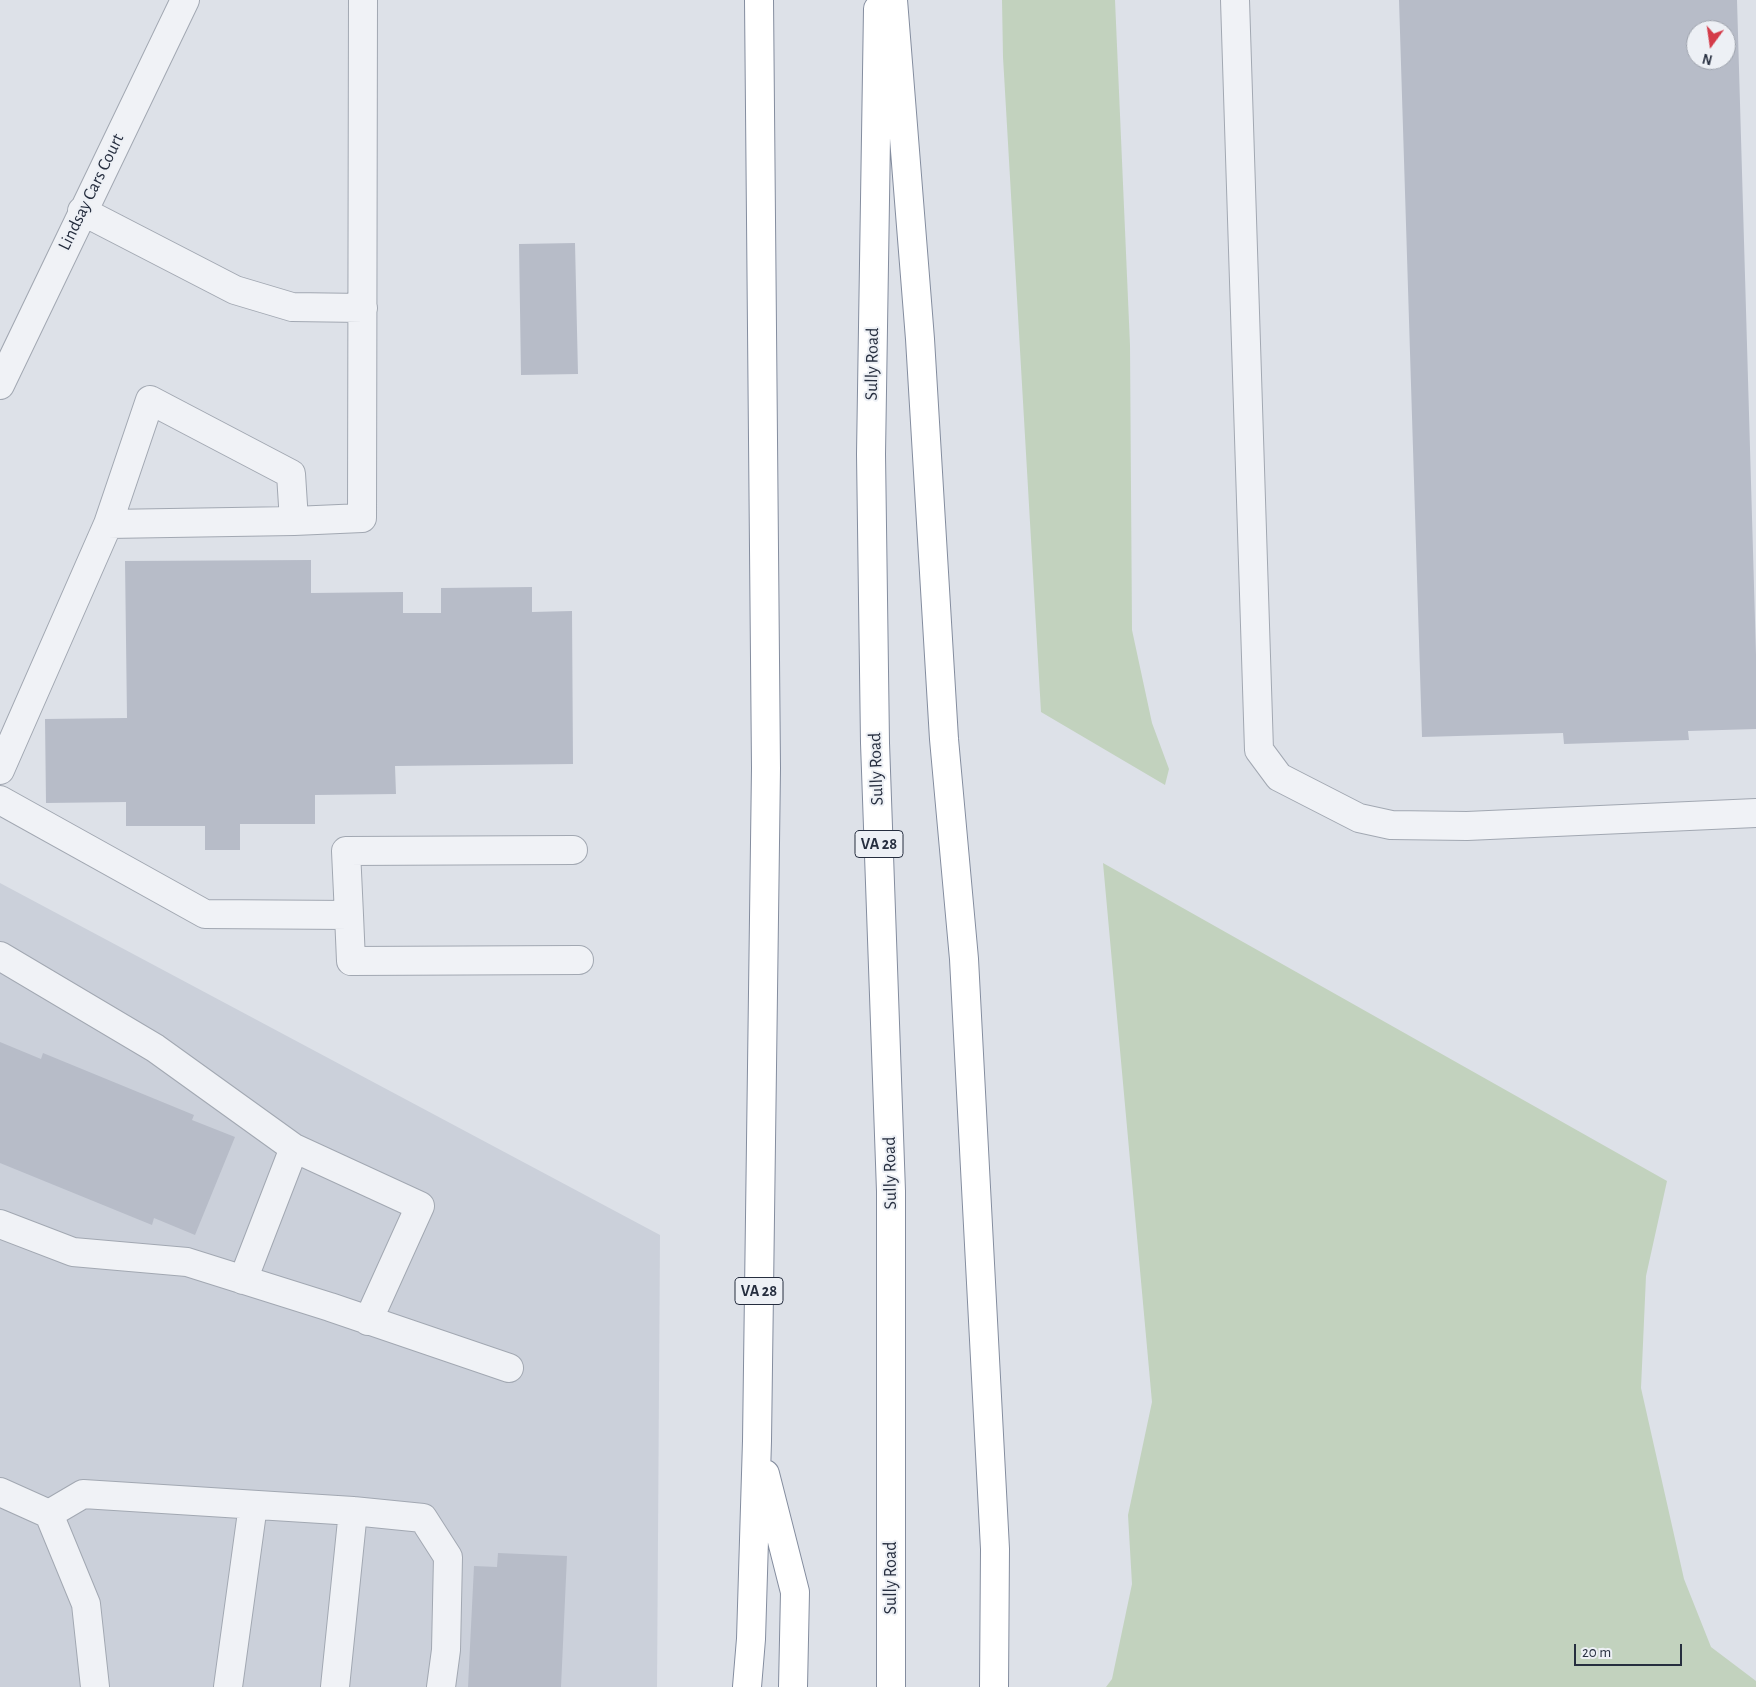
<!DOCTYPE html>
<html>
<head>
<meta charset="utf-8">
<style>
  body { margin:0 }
  #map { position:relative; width:1756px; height:1687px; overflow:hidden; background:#dde1e8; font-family:"Alegreya Sans",sans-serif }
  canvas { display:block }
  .north { position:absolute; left:1686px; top:20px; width:50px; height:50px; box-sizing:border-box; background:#edf0f5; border:1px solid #9da2ac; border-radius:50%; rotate:194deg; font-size:14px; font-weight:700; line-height:20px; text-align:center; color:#262e3f }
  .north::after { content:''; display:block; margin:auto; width:18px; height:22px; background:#d43b49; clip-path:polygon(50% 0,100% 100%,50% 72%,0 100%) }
  .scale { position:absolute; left:1574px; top:1644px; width:108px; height:22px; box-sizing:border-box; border:2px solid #262e3f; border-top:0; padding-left:6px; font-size:15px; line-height:18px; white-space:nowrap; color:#262e3f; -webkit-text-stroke:4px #edf0f5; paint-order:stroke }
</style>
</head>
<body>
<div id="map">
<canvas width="1756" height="1687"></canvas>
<div class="north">N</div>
<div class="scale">20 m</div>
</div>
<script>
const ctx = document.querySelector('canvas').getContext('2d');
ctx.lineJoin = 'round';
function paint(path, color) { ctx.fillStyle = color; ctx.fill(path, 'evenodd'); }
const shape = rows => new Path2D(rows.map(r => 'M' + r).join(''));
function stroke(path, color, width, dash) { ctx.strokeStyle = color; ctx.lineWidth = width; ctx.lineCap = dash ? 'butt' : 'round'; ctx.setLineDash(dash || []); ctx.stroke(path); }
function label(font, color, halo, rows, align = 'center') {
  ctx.font = font + ' "Alegreya Sans",sans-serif'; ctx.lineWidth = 4; ctx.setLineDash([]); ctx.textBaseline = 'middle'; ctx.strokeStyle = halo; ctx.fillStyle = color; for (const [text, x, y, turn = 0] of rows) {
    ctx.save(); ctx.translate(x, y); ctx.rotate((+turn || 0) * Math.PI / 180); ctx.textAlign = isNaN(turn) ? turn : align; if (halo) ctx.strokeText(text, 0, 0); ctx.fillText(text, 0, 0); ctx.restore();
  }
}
const built = shape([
  [0,883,660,1235,657,1687,0,1687]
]);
const green = shape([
  [1002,0,1115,0,1130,345,1132,630,1152,723,1169,769,1165,785,1041,712,1003,57],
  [1103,863,1667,1181,1646,1276,1641,1388,1684,1579,1711,1647,1756,1681,1756,1687,1106,1687,1112,1679,1132,1584,1128,1515,1152,1402]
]);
const building = shape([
  [1399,0,1737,0,1756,655,1756,729,1688,731,1689,740,1564,744,1563,733,1422,737],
  [1696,30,1726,30,1726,60,1696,60],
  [575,243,578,374,521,375,519,244],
  [311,560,311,593,403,592,403,613,441,613,441,588,532,587,532,612,572,611,573,764,395,766,396,794,315,795,315,824,240,824,240,850,205,850,205,826,126,826,126,802,46,803,45,719,127,718,125,561],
  [0,1042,41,1059,43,1053,194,1115,192,1120,235,1137,195,1235,154,1218,152,1225,0,1163],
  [498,1553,567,1556,561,1687,468,1687,474,1566,497,1567]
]);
const minor = shape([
  [1235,0,1259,750,1279,777,1359,818,1391,825,1467,826,1756,813],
  [82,211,235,290,292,307,363,308],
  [0,385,185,0],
  [108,524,150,400,291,474,294,521],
  [0,770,108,524,294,521,362,518,363,0],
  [0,800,205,914,349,915,351,961,579,960],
  [349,915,346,851,573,850],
  [0,956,155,1048,294,1148],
  [0,1224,73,1252,187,1262,330,1307,509,1368],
  [243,1280,294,1148,420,1206,368,1321],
  [0,1492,49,1514,86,1604,95,1687],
  [49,1514,83,1494,353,1511,423,1518,448,1557,446,1650,441,1687],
  [228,1687,253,1505],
  [335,1687,353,1511]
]);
const highway = shape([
  [893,0,920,339,944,739,964,959,995,1549,994,1687],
  [878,9,871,454,875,743,891,1191,891,1687],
  [765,1474,795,1592,793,1687],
  [747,1687,751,1639,757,1441,766,768,759,0]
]);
const shields = [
  [879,844,48],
  [759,1291,48]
];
const shieldNames = [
  ["VA 28",879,844],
  ["VA 28",759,1291]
];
const streetNames = [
  ["Lindsay Cars Court",91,192,-64],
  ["Sully Road",872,364,-89],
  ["Sully Road",876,769,-92],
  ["Sully Road",890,1173,-91],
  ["Sully Road",891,1578,-90]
];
paint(built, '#cbd0da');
paint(green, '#c2d2be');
paint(building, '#b7bcc8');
stroke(minor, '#a2a8b2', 30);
stroke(highway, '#848d9f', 30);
stroke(minor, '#f0f2f6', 28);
stroke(highway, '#fff', 28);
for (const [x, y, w] of shields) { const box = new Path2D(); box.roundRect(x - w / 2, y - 13.5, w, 27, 4); ctx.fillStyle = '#edf0f5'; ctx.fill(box); stroke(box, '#262e3f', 1); }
label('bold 16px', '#262e3f', null, shieldNames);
label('18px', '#262e3f', '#edf0f5', streetNames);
</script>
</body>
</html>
